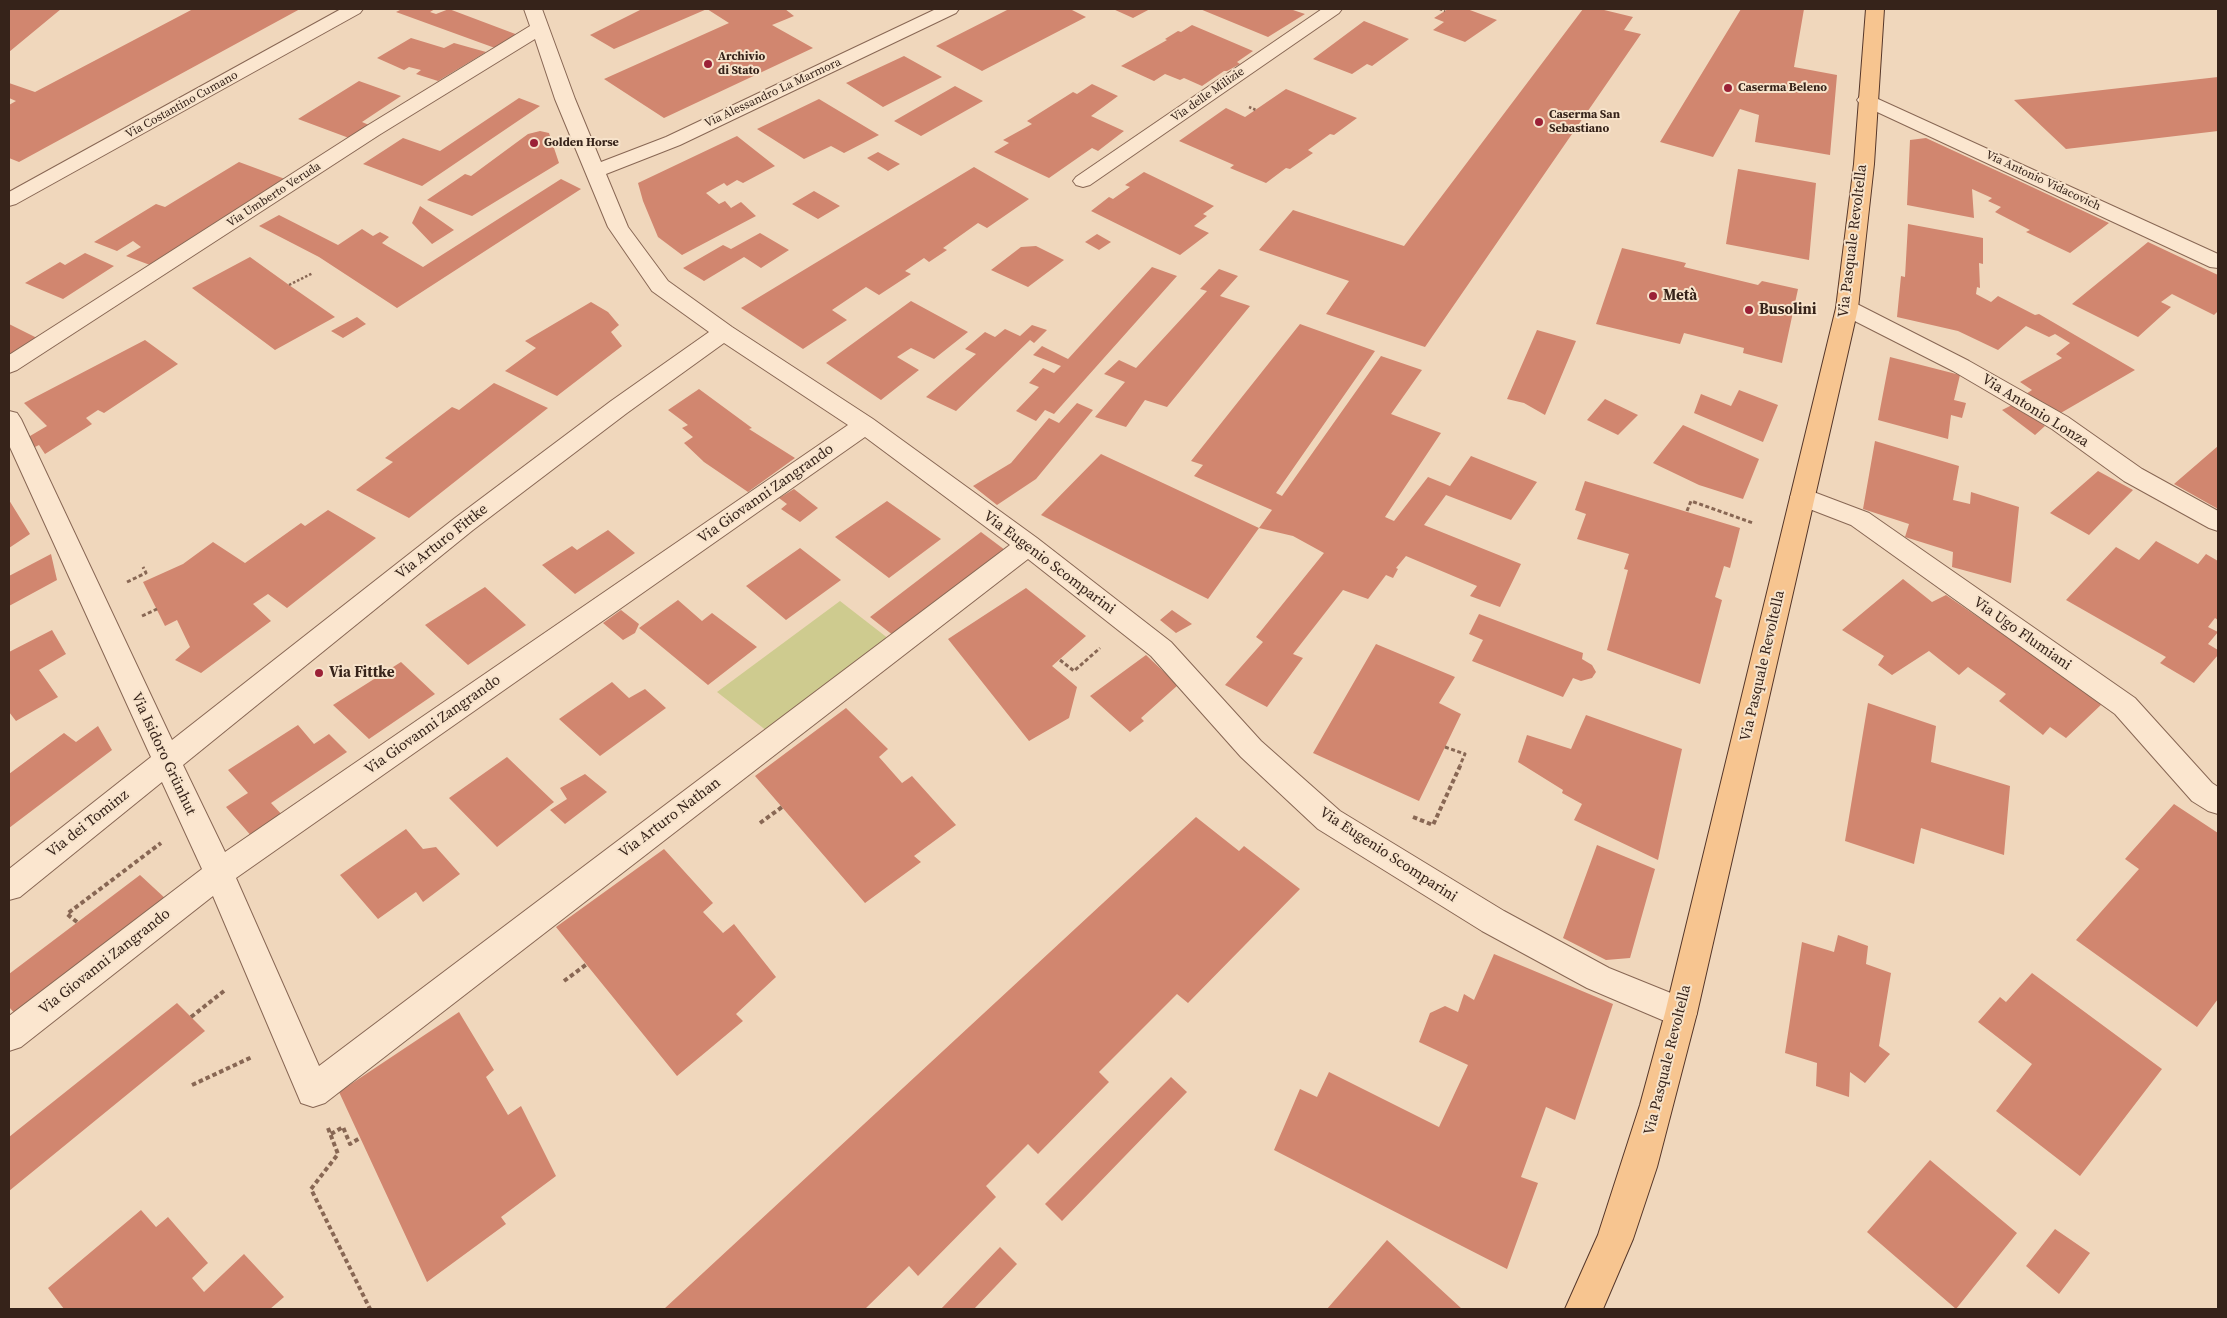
<!DOCTYPE html>
<html>
<head>
<meta charset="utf-8">
<style>
  body { margin:0 }
  #map { position:relative; width:2227px; height:1318px; overflow:hidden; background:#f0d7bc; font-family:"Source Serif 4",serif }
  canvas { display:block }
  .frame { position:absolute; inset:0; border:10px solid #36231a; pointer-events:none }
</style>
</head>
<body>
<div id="map">
<canvas width="2227" height="1318"></canvas>
<div class="frame"></div>
</div>
<script>
const ctx = document.querySelector('canvas').getContext('2d');
ctx.lineJoin = 'round';
function paint(path, color) { ctx.fillStyle = color; ctx.fill(path, 'evenodd'); }
const shape = rows => new Path2D(rows.map(r => 'M' + r).join(''));
function stroke(path, color, width, dash) { ctx.strokeStyle = color; ctx.lineWidth = width; ctx.lineCap = dash ? 'butt' : 'round'; ctx.setLineDash(dash || []); ctx.stroke(path); }
function label(font, color, halo, rows, align = 'center') {
  ctx.font = font + ' "Source Serif 4",serif'; ctx.lineWidth = 4; ctx.setLineDash([]); ctx.textBaseline = 'middle'; ctx.strokeStyle = halo; ctx.fillStyle = color; for (const [text, x, y, turn = 0] of rows) {
    ctx.save(); ctx.translate(x, y); ctx.rotate((+turn || 0) * Math.PI / 180); ctx.textAlign = isNaN(turn) ? turn : align; if (halo) ctx.strokeText(text, 0, 0); ctx.fillText(text, 0, 0); ctx.restore();
  }
}
const green = shape([
  [840,601,889,639,767,731,717,692]
]);
const building = shape([
  [9,9,61,9,9,52],
  [193,9,300,9,19,162,9,158,9,105,16,101,9,98,9,83,35,92],
  [402,9,435,9,430,12,436,14,449,9,518,35,495,48,396,12],
  [642,9,785,9,794,16,772,25,813,48,664,118,604,79,729,23,707,9,614,49,590,35],
  [1009,9,1070,9,1086,17,982,71,936,46],
  [1113,9,1150,9,1133,18],
  [1200,9,1290,9,1305,14,1268,37],
  [1448,9,1467,9,1497,20,1465,42,1433,30,1444,22,1434,18],
  [1583,9,1600,9,1633,17,1624,30,1641,34,1425,347,1326,314,1349,281,1259,250,1293,210,1404,246],
  [1741,9,1804,9,1794,67,1837,75,1830,155,1755,142,1759,115,1740,109,1713,157,1660,142],
  [1364,21,1409,39,1372,66,1367,64,1352,74,1313,59],
  [1192,25,1253,51,1237,62,1240,64,1227,71,1224,71,1202,86,1184,78,1180,80,1165,74,1154,81,1121,66,1167,40,1165,39,1178,31,1181,32],
  [411,38,444,48,454,43,486,52,438,81,416,74,421,70,409,67,404,70,377,58],
  [904,56,942,77,883,107,846,83],
  [2218,77,2218,131,2066,149,2014,100],
  [359,81,401,96,362,122,369,125,349,138,298,119],
  [1092,84,1118,96,1091,116,1124,131,1098,151,1092,148,1049,178,994,152,1009,143,1003,140,1032,124,1027,121,1073,92,1077,94],
  [955,86,983,101,921,136,894,121],
  [1286,89,1357,118,1334,135,1330,134,1308,150,1313,153,1290,169,1286,168,1266,183,1230,168,1234,165,1179,141,1226,108,1245,117],
  [519,98,540,106,422,186,363,164,403,138,440,151],
  [819,99,879,135,844,153,831,146,804,159,757,129],
  [540,131,549,133,559,163,472,216,427,200,465,174,471,176,528,134],
  [737,136,775,166,743,183,737,180,727,186,724,183,706,193,719,204,725,201,731,208,741,202,756,216,682,255,658,237,643,201,638,183],
  [1926,138,2017,180,2109,223,2070,253,2026,232,2030,230,1995,212,2001,207,1988,201,1992,198,1972,189,1974,218,1907,205,1910,140],
  [878,152,900,164,888,171,867,158],
  [239,162,285,179,150,265,126,256,141,247,133,241,117,251,94,242,156,204,165,207],
  [974,167,1029,199,987,228,978,223,943,248,947,250,929,262,924,258,905,271,911,274,879,295,866,287,832,310,847,320,803,349,741,308],
  [1738,169,1816,183,1809,260,1726,244],
  [1144,172,1214,206,1203,214,1207,216,1194,226,1209,233,1180,255,1091,211,1109,197,1113,199,1130,187,1125,185],
  [561,179,581,189,397,308,319,257,259,226,279,215,338,245,362,229,373,236,380,232,389,237,382,243,423,267],
  [814,191,840,206,818,219,792,204],
  [420,206,454,230,432,244,412,223],
  [1908,224,1983,238,1983,264,1979,263,1980,288,1977,287,1976,294,1991,302,1998,296,2035,315,2039,314,2135,370,2059,414,2026,394,2032,390,2020,382,2062,358,2056,354,2070,343,2055,334,2049,337,2026,326,1998,350,1958,331,1897,317,1901,276,1905,277],
  [760,233,789,250,761,268,744,257,704,281,683,268,723,245,731,249],
  [1097,234,1111,242,1099,250,1085,242],
  [2148,242,2218,275,2218,311,2214,315,2172,294,2161,302,2171,307,2138,337,2072,304],
  [1036,246,1064,260,1028,287,991,270,1021,247],
  [1622,248,1686,263,1684,267,1758,285,1762,281,1798,289,1782,363,1743,353,1744,348,1684,333,1680,344,1596,324],
  [85,253,114,266,63,299,25,283,60,262,65,265],
  [250,257,289,285,335,317,275,350,192,288],
  [1152,267,1177,276,1054,414,1045,410,1036,421,1016,411,1039,387,1029,383,1043,368,1054,373,1061,366,1033,355,1042,346,1068,359],
  [1219,269,1238,276,1220,296,1250,306,1167,407,1145,400,1126,427,1095,417,1125,382,1104,374,1119,360,1136,368,1207,291,1200,289],
  [911,301,968,332,934,359,911,348,897,357,919,370,881,400,826,363],
  [591,302,608,312,619,325,611,332,622,346,557,396,505,371,536,348,525,341],
  [357,317,366,324,343,338,331,331],
  [9,324,41,340,9,361],
  [1300,324,1375,351,1276,493,1282,496,1381,356,1422,370,1391,414,1441,433,1385,517,1394,521,1428,477,1450,486,1471,456,1537,482,1511,520,1446,495,1424,525,1521,564,1500,607,1470,596,1477,586,1406,556,1396,568,1398,569,1393,578,1386,575,1368,599,1343,590,1293,654,1303,658,1267,707,1225,685,1263,642,1256,637,1324,553,1293,536,1259,528,1272,510,1194,476,1203,465,1191,461],
  [1032,325,1047,330,1034,343,1030,340,956,411,926,397,976,354,965,349,985,332,995,337,1005,329,1020,336],
  [1537,330,1576,341,1545,415,1524,403,1507,399],
  [145,340,178,364,104,413,98,410,86,418,92,424,45,454,39,445,31,449,30,436,47,426,24,403],
  [1890,357,1960,375,1954,400,1966,403,1962,418,1951,415,1948,439,1878,420],
  [494,383,548,408,409,518,356,490,393,462,385,458,452,407,459,410],
  [699,389,752,428,749,429,795,458,748,492,704,462,684,443,693,437,682,428,688,425,668,410],
  [1739,390,1778,405,1763,442,1694,413,1701,394,1731,406],
  [1605,399,1638,415,1618,435,1587,420],
  [1077,403,1093,410,1036,479,997,505,973,486,1011,463,1049,418,1059,423],
  [2014,404,2045,426,2035,435,2002,410],
  [1683,425,1759,459,1743,499,1699,485,1653,463],
  [1875,441,1959,466,1953,500,1970,504,1971,492,2019,507,2011,583,1952,567,1953,552,1905,537,1909,524,1863,509],
  [2218,446,2218,509,2174,484],
  [1101,454,1259,528,1208,599,1041,515],
  [2098,471,2133,490,2089,535,2050,513],
  [1585,481,1740,528,1730,568,1724,566,1715,597,1722,600,1700,684,1607,650,1628,570,1624,569,1629,554,1577,539,1586,514,1575,510],
  [794,489,818,508,800,522,781,509,787,504,779,498],
  [9,500,30,534,9,548],
  [887,501,941,539,889,578,835,537],
  [328,510,376,538,287,608,268,594,253,604,271,621,201,673,175,660,190,647,177,620,165,626,143,582,183,564,213,542,245,563,301,523,305,526],
  [608,530,635,553,575,594,542,565,572,546,577,550],
  [981,532,1005,550,894,636,870,617],
  [2156,541,2198,564,2206,554,2218,561,2218,620,2215,618,2208,627,2218,632,2208,644,2218,650,2218,655,2194,683,2160,663,2166,657,2066,600,2116,547,2139,560],
  [800,548,841,580,786,620,746,586],
  [51,554,57,580,9,606,9,576],
  [1903,579,1932,602,1946,595,2103,703,2066,738,2050,727,2043,735,1999,701,2006,694,1968,667,1959,675,1929,651,1892,675,1878,665,1884,656,1842,630],
  [485,587,526,625,468,665,425,625],
  [1026,588,1086,636,1052,666,1077,687,1069,718,1029,741,948,639],
  [678,600,702,621,712,613,757,647,708,685,639,628],
  [621,610,639,624,635,633,623,640,603,623],
  [1172,610,1192,624,1176,633,1160,620],
  [1479,614,1583,653,1582,659,1592,665,1596,672,1592,678,1581,681,1573,678,1563,697,1472,661,1483,640,1469,634],
  [52,630,66,654,39,670,58,697,16,721,9,712,9,652],
  [1376,644,1455,677,1439,703,1461,714,1419,801,1313,753],
  [1146,655,1178,685,1141,718,1144,721,1130,732,1090,696],
  [401,662,435,694,369,739,333,705],
  [612,682,629,698,645,689,666,708,600,756,559,719],
  [1868,703,1936,726,1931,762,2010,786,2004,855,1921,828,1914,864,1845,841],
  [846,708,888,749,879,757,902,783,912,776,956,825,914,856,921,862,865,903,755,776],
  [1586,715,1682,749,1658,860,1574,820,1582,804,1562,793,1563,790,1518,762,1527,735,1571,749],
  [298,725,314,744,329,734,347,752,271,803,284,817,253,838,226,807,248,793,228,770],
  [98,726,112,750,9,828,9,774,64,733,76,742],
  [507,757,554,802,497,847,449,798],
  [585,774,607,792,565,824,550,810,567,799,560,788],
  [2174,804,2218,833,2218,999,2197,1027,2076,940,2139,869,2125,859],
  [1196,817,1239,851,1244,846,1300,889,1188,1003,1177,994,1099,1072,1109,1082,1038,1154,1028,1144,986,1186,996,1197,918,1276,909,1266,865,1309,664,1309],
  [406,829,423,849,436,847,460,874,423,902,416,892,378,919,340,875],
  [1597,845,1655,869,1630,958,1606,960,1563,938],
  [664,849,713,903,703,912,723,933,734,924,776,977,736,1014,743,1021,677,1076,556,927],
  [140,875,167,900,17,1016,9,1007,9,974],
  [1838,935,1868,946,1866,964,1891,973,1879,1046,1890,1054,1865,1083,1850,1072,1849,1097,1816,1086,1817,1063,1785,1053,1802,942,1834,952],
  [1494,954,1613,1004,1575,1120,1546,1107,1521,1177,1538,1183,1507,1269,1274,1150,1300,1089,1317,1097,1329,1072,1439,1127,1468,1065,1419,1042,1430,1013,1445,1006,1458,1012,1464,994,1474,1000],
  [2032,973,2162,1069,2080,1176,1996,1111,2032,1064,1978,1022,2000,997,2006,1002],
  [177,1003,205,1031,9,1191,9,1137],
  [459,1012,494,1070,486,1077,508,1115,521,1106,556,1176,501,1217,506,1224,427,1282,339,1092],
  [1171,1077,1187,1092,1062,1221,1045,1204],
  [1930,1160,2017,1233,1956,1309,1867,1232],
  [141,1210,156,1227,168,1217,208,1263,192,1278,204,1292,244,1254,284,1297,270,1309,64,1309,48,1288],
  [2055,1229,2090,1253,2059,1294,2026,1266],
  [1387,1240,1462,1309,1327,1309],
  [1000,1247,1017,1264,974,1309,941,1309]
]);
const pathFar2 = shape([
  [1440,9,1445,11],
  [1249,107,1256,110],
  [289,285,313,273]
]);
const pathFar1 = shape([
  [1687,511,1691,501,1753,523],
  [127,582,146,573,143,567],
  [142,616,157,609],
  [1060,660,1074,671,1100,648],
  [1445,747,1465,754,1460,765]
]);
const path = shape([
  [1413,817,1433,825,1461,764],
  [760,823,782,807],
  [77,922,67,914,161,843],
  [564,981,587,964],
  [191,1017,224,991],
  [192,1085,252,1057],
  [328,1128,338,1154,311,1189,370,1309],
  [331,1134,343,1127,350,1144,360,1138]
]);
const minor = shape([
  [341,9,363,9,360,13,16,204,9,206,9,192,341,9],
  [524,9,542,9,575,99,601,162,666,137,936,9,959,9,956,13,680,145,606,174,628,227,668,281,732,327,873,419,1037,538,1171,642,1261,741,1340,811,1504,911,1609,968,1693,1002,1697,1013,1693,1024,1681,1028,1587,988,1482,931,1318,829,1241,757,1151,656,1028,559,325,1103,313,1107,301,1103,213,896,21,1047,9,1051,9,1016,202,869,162,782,20,897,9,900,9,869,151,757,9,445,9,411,17,413,21,419,172,740,455,518,611,401,709,332,652,291,608,227,555,99,535,39,379,135,17,370,9,373,9,355,365,127,530,26,524,9],
  [724,343,848,425,225,852,183,765,473,530,627,413,724,343],
  [865,437,1010,545,319,1066,236,878,865,437],
  [1322,9,1342,9,1339,13,1090,185,1083,187,1076,185,1073,181,1076,177,1322,9],
  [1867,94,2218,254,2218,268,2210,267,1860,104,1857,100,1860,96,1867,94],
  [1847,301,1855,303,1969,361,2068,417,2142,469,2218,511,2218,531,2209,528,2124,481,2052,429,1953,371,1839,313,1836,308,1839,303,1847,301],
  [1803,488,1869,513,2135,698,2212,783,2218,787,2218,814,2208,811,2192,801,2115,714,1851,525,1794,503,1790,497,1794,491,1803,488]
]);
const major = shape([
  [1866,9,1884,9,1874,164,1858,308,1697,1013,1657,1167,1633,1239,1603,1309,1565,1309,1598,1235,1640,1105,1665,1013,1836,308,1854,164,1866,9]
]);
const markers = [
  [708,64,5,"#9b2137"],
  [1728,88,5,"#9b2137"],
  [1539,122,5,"#9b2137"],
  [534,143,5,"#9b2137"],
  [1653,296,5,"#9b2137"],
  [1749,310,5,"#9b2137"],
  [319,673,5,"#9b2137"]
];
const farPoinames = [
  ["Archivio",718,57],
  ["di Stato",718,71],
  ["Caserma Beleno",1738,88],
  ["Caserma San",1549,115],
  ["Sebastiano",1549,129],
  ["Golden Horse",544,143]
];
const farStreetnames = [
  ["Via Alessandro La Marmora",773,93,-25],
  ["Via delle Milizie",1208,95,-35],
  ["Via Costantino Cumano",182,105,-29],
  ["Via Antonio Vidacovich",2043,181,25],
  ["Via Umberto Veruda",274,195,-33]
];
const streetNames = [
  ["Via Pasquale Revoltella",1853,241,-83],
  ["Via Antonio Lonza",2035,411,32],
  ["Via Giovanni Zangrando",766,494,-35],
  ["Via Arturo Fittke",442,542,-38],
  ["Via Eugenio Scomparini",1049,563,37],
  ["Via Ugo Flumiani",2022,634,35],
  ["Via Pasquale Revoltella",1763,666,-77],
  ["Via Giovanni Zangrando",433,725,-35],
  ["Via Isidoro Grünhut",163,754,65],
  ["Via Arturo Nathan",670,818,-37],
  ["Via dei Tominz",88,824,-38],
  ["Via Eugenio Scomparini",1388,855,33],
  ["Via Giovanni Zangrando",105,962,-38],
  ["Via Pasquale Revoltella",1668,1060,-76]
];
const poiNames = [
  ["Metà",1663,296],
  ["Busolini",1759,310],
  ["Via Fittke",329,673]
];
paint(green, '#cecb8f');
paint(building, '#d1866f');
stroke(minor, '#886754', 2);
stroke(major, '#553629', 2);
stroke(pathFar2, '#886754', 2.5, [2.5, 2]);
stroke(pathFar1, '#886754', 3, [4, 2.5]);
stroke(path, '#886754', 4, [4.5, 3]);
paint(minor, '#fbe6cf');
paint(major, '#f7c590');
for (const [x, y, r, color] of markers) { const dot = new Path2D(); dot.arc(x, y, r, 0, 2 * Math.PI); ctx.fillStyle = color; ctx.fill(dot); stroke(dot, '#f7e3cb', 2); }
label('bold 12px', '#36231a', '#f7e3cb', farPoinames, 'left');
label('12px', '#36231a', '#f7e3cb', farStreetnames);
label('15px', '#36231a', '#f7e3cb', streetNames);
label('bold 15px', '#36231a', '#f7e3cb', poiNames, 'left');
</script>
</body>
</html>
